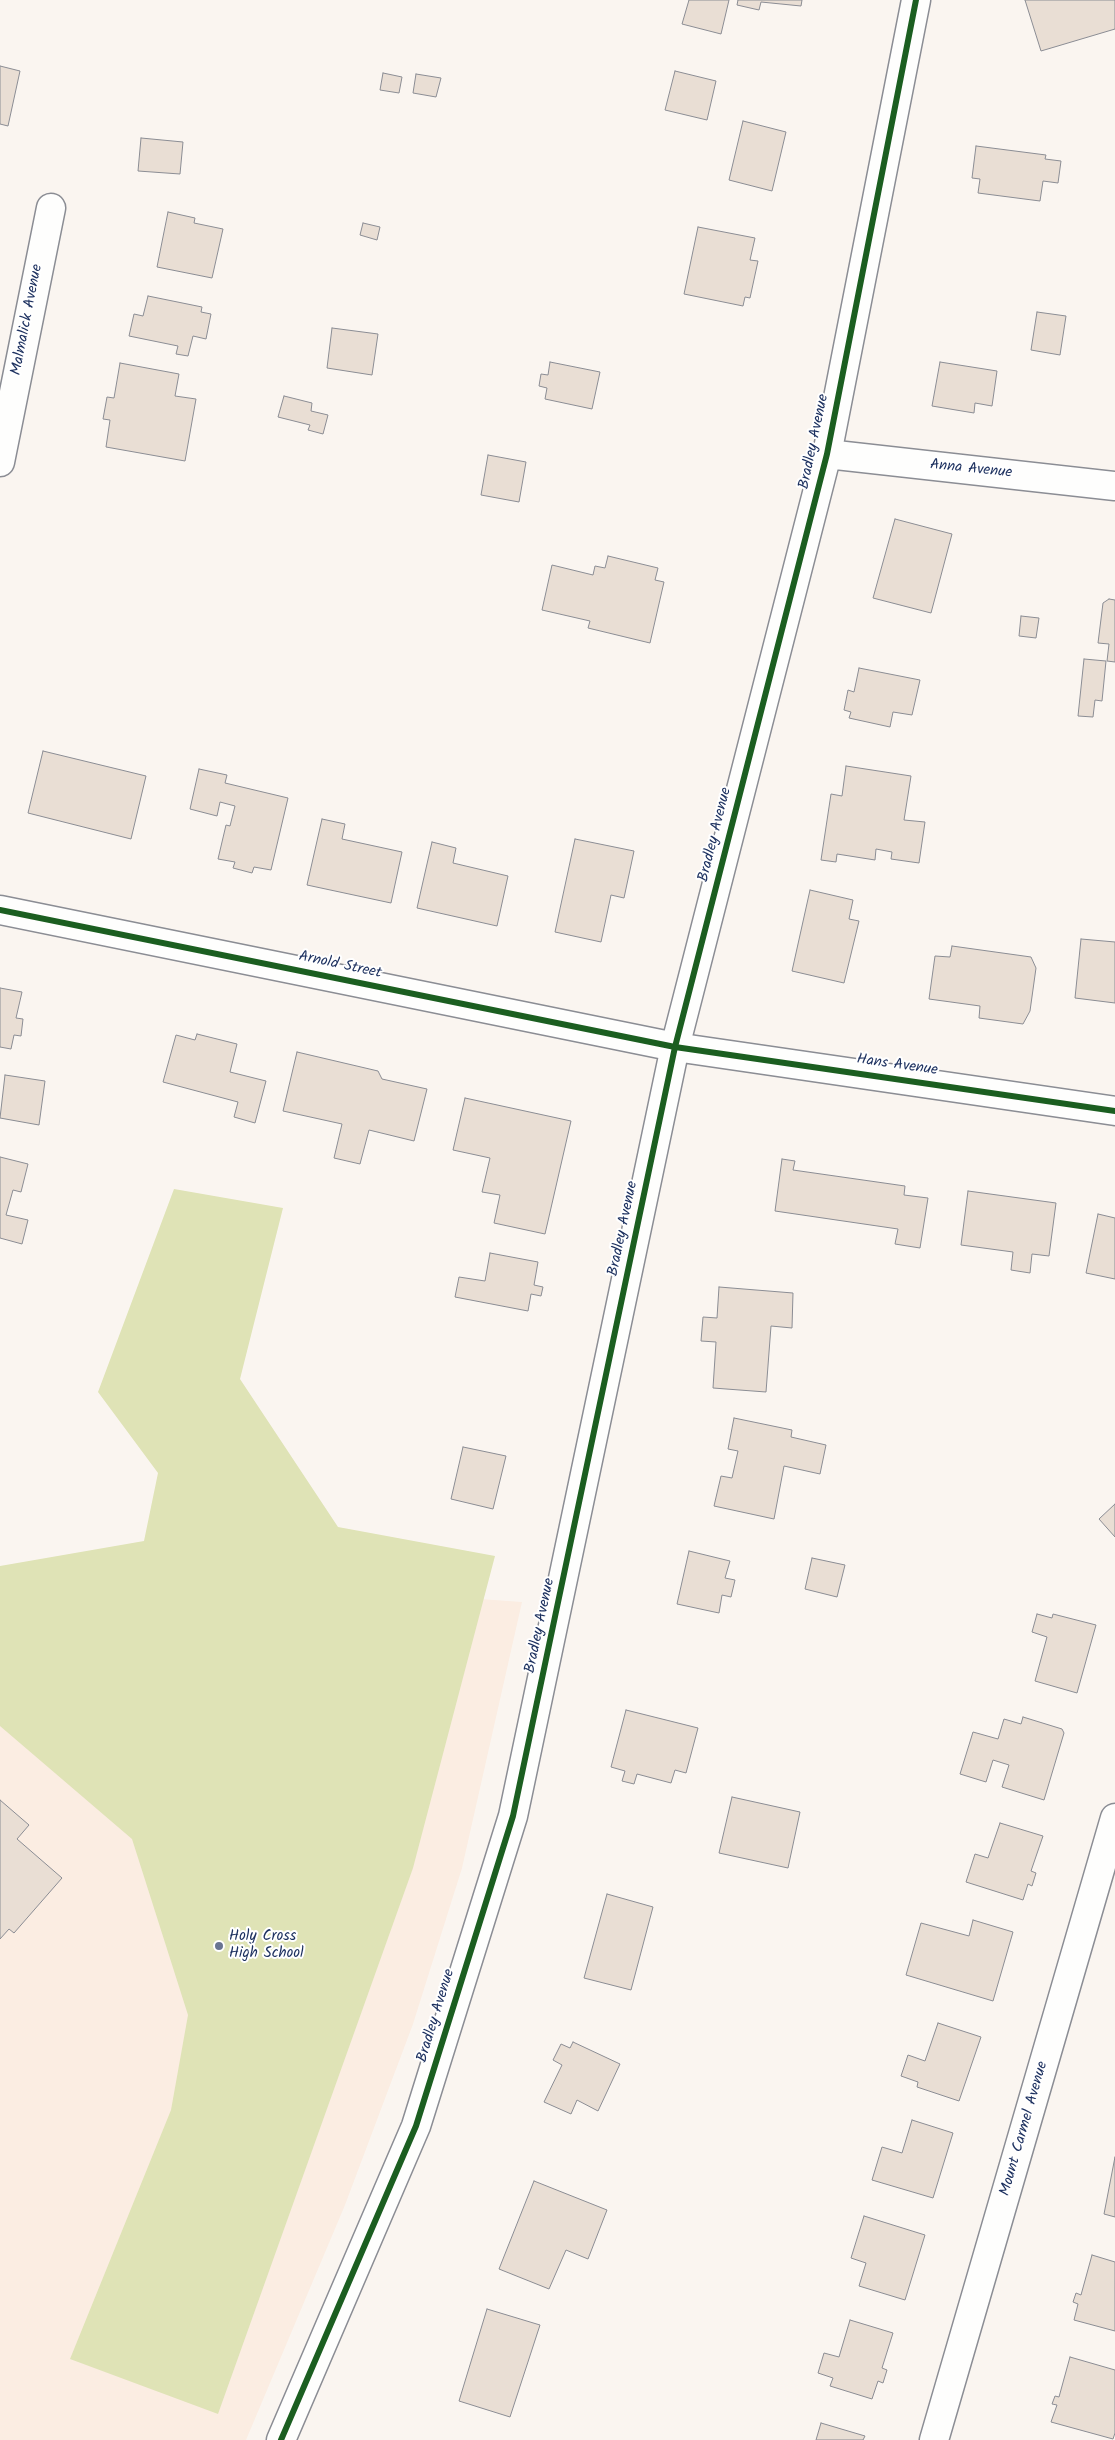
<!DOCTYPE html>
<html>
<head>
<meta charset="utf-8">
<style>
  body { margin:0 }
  canvas { display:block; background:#faf5f0 }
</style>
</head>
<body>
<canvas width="1115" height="2440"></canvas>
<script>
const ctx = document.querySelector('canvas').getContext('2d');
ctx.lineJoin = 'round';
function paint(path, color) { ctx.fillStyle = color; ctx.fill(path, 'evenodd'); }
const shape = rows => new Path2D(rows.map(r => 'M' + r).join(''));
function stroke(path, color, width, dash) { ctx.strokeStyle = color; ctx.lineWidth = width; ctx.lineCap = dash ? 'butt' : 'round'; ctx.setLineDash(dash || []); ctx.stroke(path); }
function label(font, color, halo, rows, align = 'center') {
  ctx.font = font + ' Kalam,sans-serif'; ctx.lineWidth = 4; ctx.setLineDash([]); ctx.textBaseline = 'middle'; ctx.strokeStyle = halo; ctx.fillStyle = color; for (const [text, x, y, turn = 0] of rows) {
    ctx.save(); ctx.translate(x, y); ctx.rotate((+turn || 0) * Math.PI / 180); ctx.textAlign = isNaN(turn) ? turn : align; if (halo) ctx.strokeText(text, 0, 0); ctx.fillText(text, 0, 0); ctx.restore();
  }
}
const built = shape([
  [0,1572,172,1577,522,1602,462,1868,413,2024,345,2205,246,2440,0,2440]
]);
const green = shape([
  [174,1189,283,1208,240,1379,338,1527,495,1556,413,1868,218,2414,70,2359,171,2110,188,2015,132,1839,0,1726,0,1566,144,1541,158,1473,98,1392]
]);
const building = shape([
  [689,0,729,0,721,34,682,24,689,0],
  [738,0,802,0,801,6,761,2,759,10,737,5,738,0],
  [1025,0,1115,0,1115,29,1041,51,1025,0],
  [0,66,20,71,8,126,0,124,0,66],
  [675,71,716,81,707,120,665,110,675,71],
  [383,73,402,77,399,93,380,90,383,73],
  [416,74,441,78,436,97,413,93,416,74],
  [743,121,786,132,772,191,729,180,743,121],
  [141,138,183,142,180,174,138,171,141,138],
  [976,146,1046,155,1045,159,1061,161,1058,183,1043,181,1040,201,978,193,980,179,972,178,976,146],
  [168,212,195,218,194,223,223,229,212,278,157,267,168,212],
  [363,223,380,227,377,240,360,235,363,223],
  [698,227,755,238,750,260,758,261,750,298,745,297,743,306,684,294,698,227],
  [148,296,202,307,201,312,211,314,206,339,193,336,188,356,176,354,178,346,129,336,134,314,143,316,148,296],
  [1037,312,1066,316,1060,355,1031,350,1037,312],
  [332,328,378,334,372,375,327,368,332,328],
  [550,362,600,372,592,409,545,399,547,388,539,386,541,374,548,375,550,362],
  [940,362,997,371,992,406,975,403,974,413,932,406,940,362],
  [120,363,179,374,175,396,196,399,185,461,106,447,110,420,103,419,107,397,114,398,120,363],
  [284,396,312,403,311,411,328,415,323,434,308,430,310,425,278,417,284,396],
  [488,455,526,462,519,502,481,495,488,455],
  [895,519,952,534,931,613,873,598,895,519],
  [608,556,658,568,655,580,664,582,650,643,588,628,590,621,542,610,552,565,593,575,595,566,605,568,608,556],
  [1109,599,1115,600,1115,662,1107,661,1109,644,1098,643,1103,603,1109,599],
  [1021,616,1039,618,1036,638,1019,636,1021,616],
  [1084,659,1106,661,1102,701,1095,700,1093,717,1078,716,1084,659],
  [859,668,920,680,912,715,893,712,890,727,849,718,851,712,844,710,848,690,854,692,859,668],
  [43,751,146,776,131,839,28,813,43,751],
  [846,766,911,776,904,820,925,822,919,863,891,859,892,852,876,849,875,860,837,854,836,862,821,860,831,794,842,796,846,766],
  [199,769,227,775,225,783,288,798,271,870,254,867,252,873,233,868,235,862,218,859,226,825,230,826,235,806,220,802,217,816,190,809,199,769],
  [322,819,345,824,342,839,402,852,391,903,307,885,322,819],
  [575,839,634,851,624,898,611,895,601,942,555,932,575,839],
  [432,842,456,848,453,863,508,876,497,926,417,908,432,842],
  [810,890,853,900,849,919,859,921,844,983,792,971,810,890],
  [1081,939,1115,942,1115,1003,1075,998,1081,939],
  [952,946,1031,957,1036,968,1030,1011,1023,1024,979,1018,980,1006,929,999,935,956,950,957,952,946],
  [0,988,22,992,16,1018,23,1019,21,1036,14,1035,11,1049,0,1047,0,988],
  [197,1034,237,1044,230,1072,266,1081,255,1123,234,1117,238,1102,163,1082,176,1035,195,1040,197,1034],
  [297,1052,378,1071,382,1079,427,1089,414,1141,369,1130,360,1164,334,1158,342,1124,283,1111,297,1052],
  [5,1075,45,1081,39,1125,0,1118,5,1075],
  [465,1098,571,1121,545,1234,494,1223,500,1195,482,1192,490,1158,453,1150,465,1098],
  [0,1157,28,1164,21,1192,13,1190,6,1215,28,1220,22,1244,0,1238,0,1157],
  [782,1159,795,1161,793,1170,905,1186,904,1195,928,1198,920,1248,895,1244,898,1229,775,1211,782,1159],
  [968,1191,1056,1203,1049,1256,1032,1254,1030,1273,1011,1270,1013,1252,961,1245,968,1191],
  [1098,1214,1115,1218,1115,1279,1086,1273,1098,1214],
  [490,1253,538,1262,534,1285,543,1287,541,1296,531,1294,528,1311,455,1297,459,1277,485,1281,490,1253],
  [719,1287,793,1293,792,1328,771,1326,766,1392,713,1388,716,1342,701,1341,703,1317,717,1318,719,1287],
  [734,1418,792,1430,791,1437,826,1445,820,1474,784,1466,774,1519,714,1506,721,1476,732,1478,738,1451,728,1449,734,1418],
  [463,1447,506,1456,493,1509,451,1499,463,1447],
  [1115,1504,1115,1537,1099,1519,1115,1504],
  [689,1551,730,1561,725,1578,735,1580,731,1597,722,1595,719,1613,677,1604,689,1551],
  [812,1558,845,1565,837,1597,805,1589,812,1558],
  [1037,1614,1052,1618,1053,1614,1096,1625,1077,1693,1035,1681,1047,1637,1032,1632,1037,1614],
  [626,1710,698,1728,686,1773,675,1770,671,1783,637,1774,634,1784,622,1781,625,1771,611,1767,626,1710],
  [1023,1717,1062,1729,1064,1733,1044,1800,1002,1787,1009,1765,993,1760,986,1782,960,1774,973,1732,998,1739,1004,1719,1021,1724,1023,1717],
  [732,1797,800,1812,788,1868,719,1853,732,1797],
  [0,1800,29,1825,17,1839,62,1878,14,1933,9,1929,0,1939,0,1800],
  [1000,1823,1043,1836,1031,1871,1036,1873,1032,1886,1028,1884,1023,1900,966,1882,975,1854,988,1858,1000,1823],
  [607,1894,653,1907,631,1990,584,1978,607,1894],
  [973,1920,1013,1932,993,2001,906,1975,921,1923,969,1936,973,1920],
  [938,2023,981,2037,959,2101,917,2087,918,2082,901,2076,908,2055,925,2061,938,2023],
  [573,2042,620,2064,598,2111,577,2100,571,2114,544,2102,562,2065,553,2060,561,2044,570,2048,573,2042],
  [912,2120,953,2133,933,2198,872,2180,882,2147,902,2153,912,2120],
  [1115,2157,1115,2217,1104,2214,1115,2157],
  [534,2181,607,2210,588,2259,566,2250,549,2289,499,2269,534,2181],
  [864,2216,925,2235,905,2300,859,2286,866,2263,851,2258,864,2216],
  [1092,2255,1115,2262,1115,2331,1074,2320,1078,2304,1073,2302,1076,2293,1081,2295,1092,2255],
  [487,2309,540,2325,510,2417,459,2401,487,2309],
  [850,2320,893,2333,882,2368,887,2370,883,2383,878,2381,872,2399,830,2386,833,2378,818,2373,824,2353,839,2357,850,2320],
  [1070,2357,1115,2370,1115,2433,1113,2439,1051,2422,1057,2405,1052,2404,1055,2396,1059,2397,1070,2357],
  [821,2423,865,2436,863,2440,816,2440,821,2423]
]);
const minor = shape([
  [827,454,1115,486],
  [0,462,51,208],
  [0,910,675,1047,1115,1111],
  [281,2440,416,2126,513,1816,675,1047,827,454,916,0],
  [934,2440,1115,1818]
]);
const cycleway = shape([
  [0,910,675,1047,1115,1111],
  [281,2440,416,2126,513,1816,675,1047,827,454,916,0]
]);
const markers = [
  [219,1946,5,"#697491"]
];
const streetNames = [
  ["Malmalick Avenue",28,320,-79],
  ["Bradley Avenue",815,442,-78],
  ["Anna Avenue",971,470,6],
  ["Bradley Avenue",716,835,-76],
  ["Arnold Street",340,966,12],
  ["Hans Avenue",897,1066,8],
  ["Bradley Avenue",624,1229,-78],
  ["Bradley Avenue",541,1626,-78],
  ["Bradley Avenue",437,2016,-73],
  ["Mount Carmel Avenue",1025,2129,-74]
];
const poiNames = [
  ["Holy Cross",229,1937],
  ["High School",229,1954]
];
paint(built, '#fbede2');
paint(green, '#dfe3b6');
paint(building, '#e9ded4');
stroke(building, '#8b8d94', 1);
stroke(minor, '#8b8d94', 31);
stroke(minor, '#fefefd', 28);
stroke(cycleway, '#1b5e20', 6);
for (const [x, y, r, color] of markers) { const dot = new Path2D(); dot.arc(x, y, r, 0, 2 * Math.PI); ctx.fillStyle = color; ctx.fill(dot); stroke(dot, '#fff', 2); }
label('15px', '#1b2f5e', '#fff', streetNames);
label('15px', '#1b2f5e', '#fff', poiNames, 'left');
</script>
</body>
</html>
